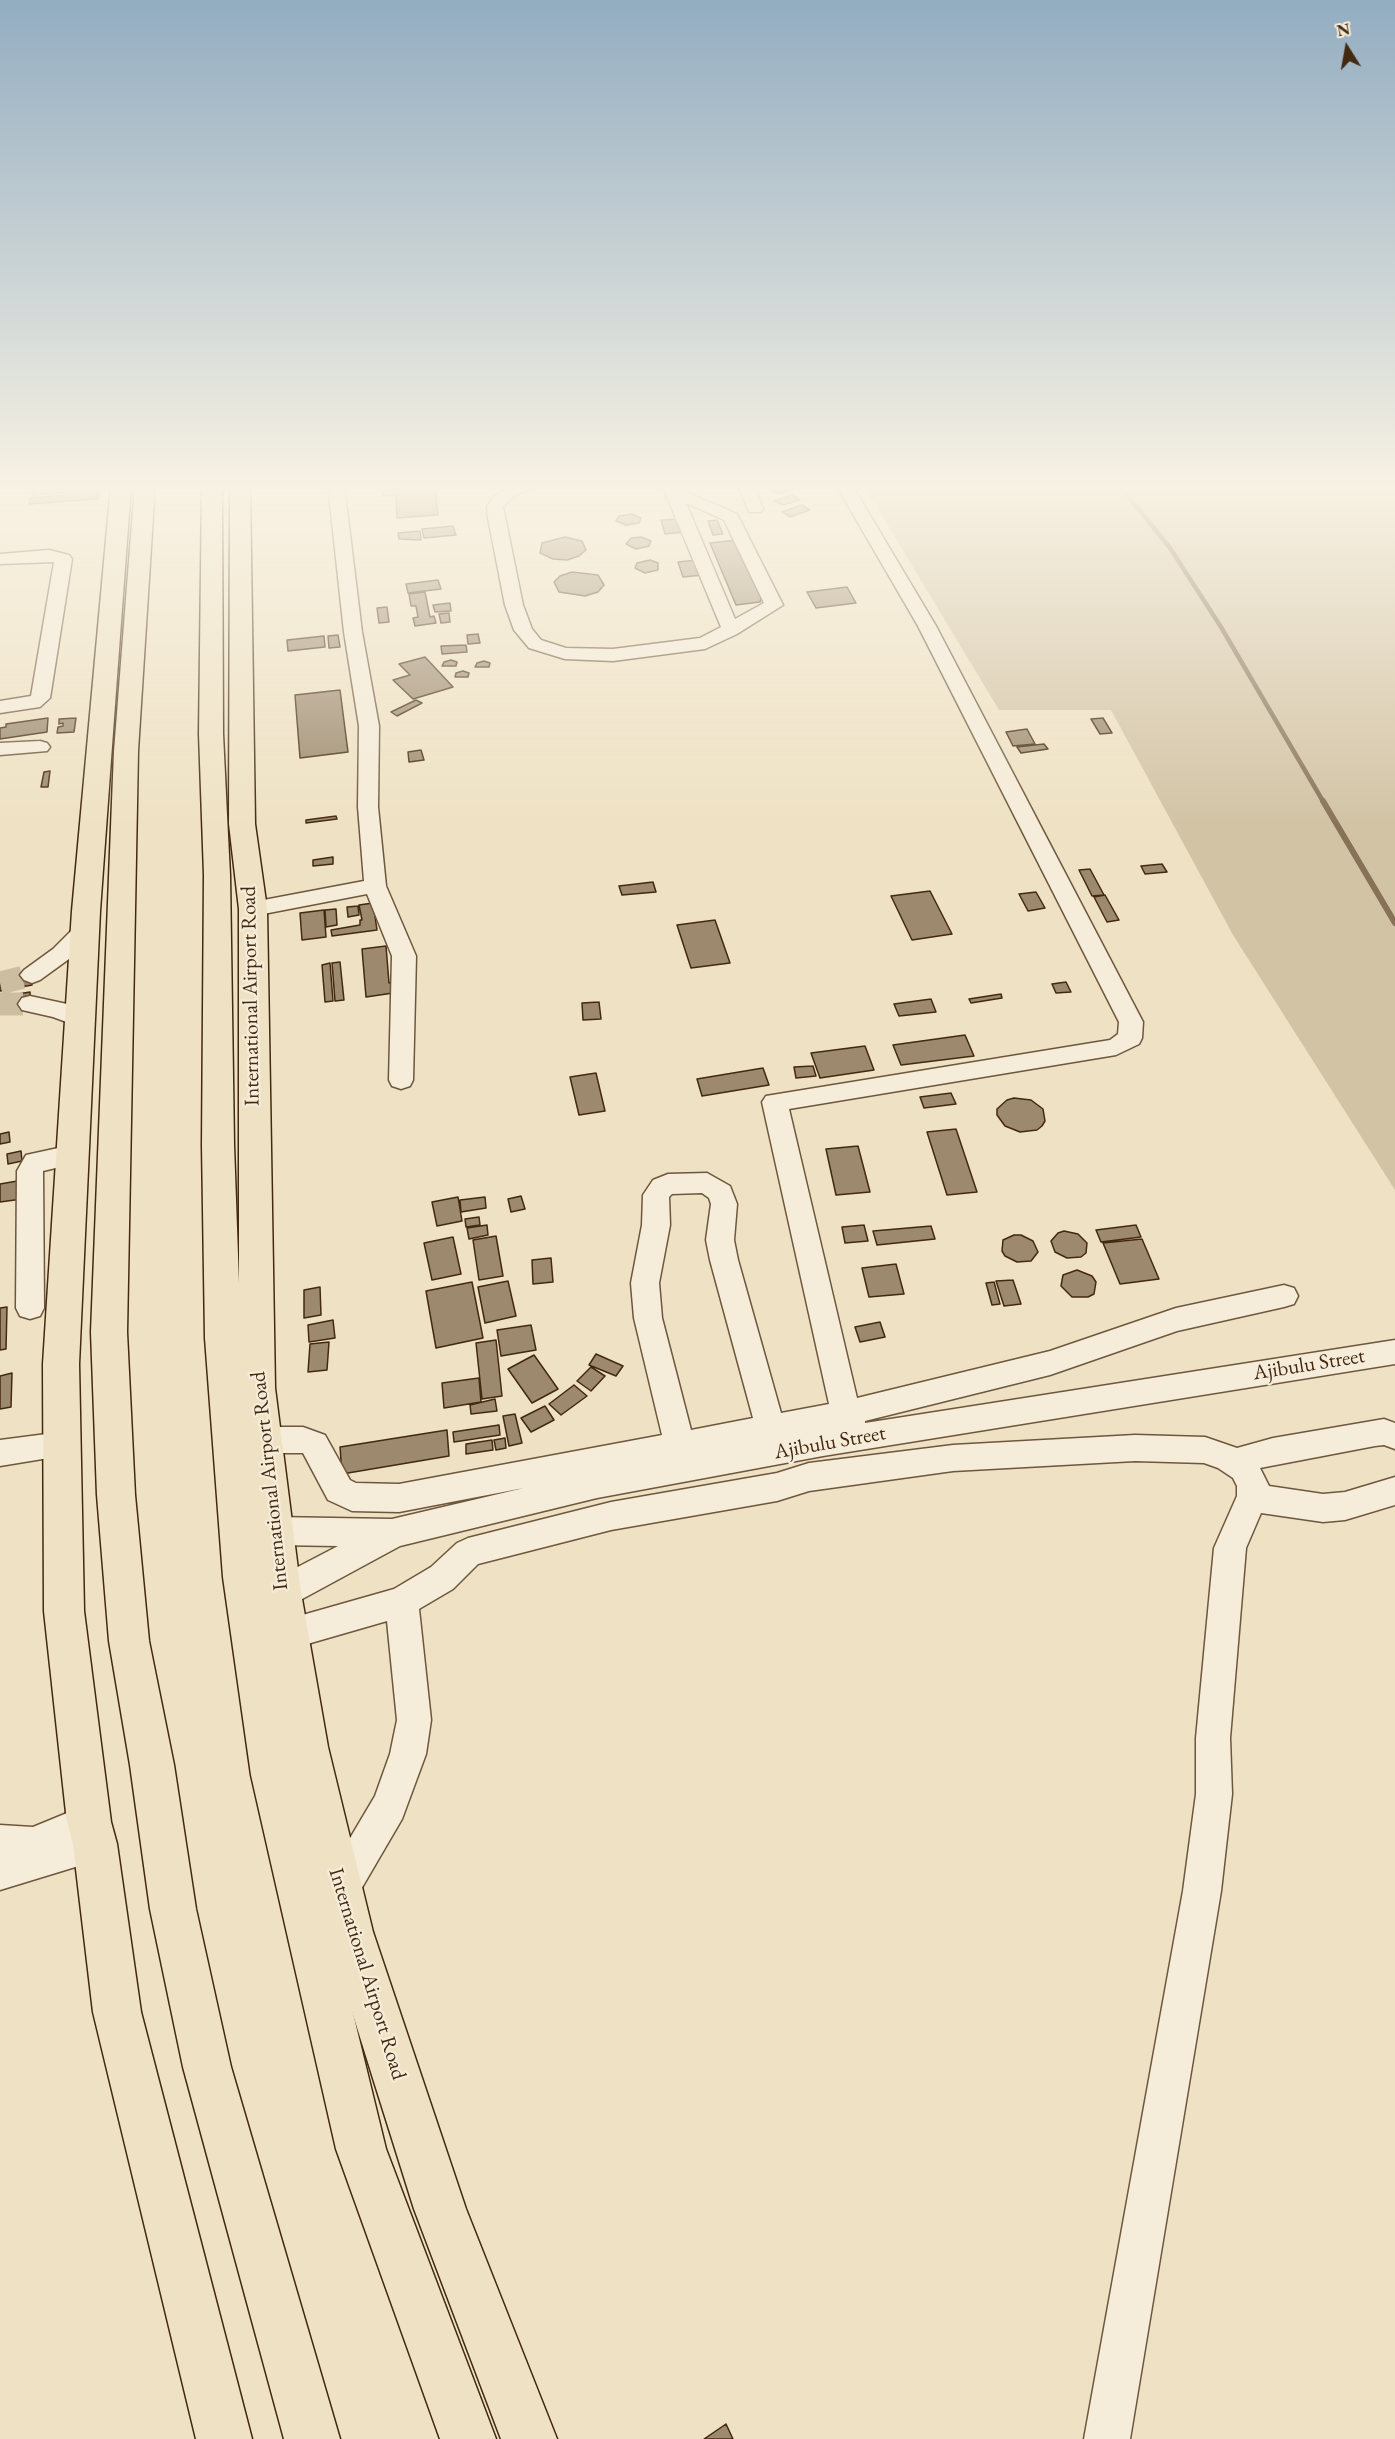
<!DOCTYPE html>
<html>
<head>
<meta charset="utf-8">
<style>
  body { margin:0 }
  #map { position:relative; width:1395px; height:2439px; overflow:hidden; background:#efe2c4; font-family:"EB Garamond",serif }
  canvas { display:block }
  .north { position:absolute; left:1317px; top:18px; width:60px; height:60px; -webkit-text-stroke:4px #f5ecd9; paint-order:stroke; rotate:349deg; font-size:16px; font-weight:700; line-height:24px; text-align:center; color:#432910 }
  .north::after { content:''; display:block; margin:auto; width:21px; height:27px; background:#432910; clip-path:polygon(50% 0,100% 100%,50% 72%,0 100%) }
</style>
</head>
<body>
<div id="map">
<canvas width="1395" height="2439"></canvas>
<div class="north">N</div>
</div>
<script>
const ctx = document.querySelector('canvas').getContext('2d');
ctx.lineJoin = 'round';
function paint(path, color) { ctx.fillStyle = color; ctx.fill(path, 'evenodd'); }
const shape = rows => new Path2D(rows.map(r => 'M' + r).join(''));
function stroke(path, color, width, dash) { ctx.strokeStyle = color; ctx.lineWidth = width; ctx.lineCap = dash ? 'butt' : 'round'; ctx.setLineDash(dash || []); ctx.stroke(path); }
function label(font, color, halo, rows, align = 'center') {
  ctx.font = font + ' "EB Garamond",serif'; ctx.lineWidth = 4.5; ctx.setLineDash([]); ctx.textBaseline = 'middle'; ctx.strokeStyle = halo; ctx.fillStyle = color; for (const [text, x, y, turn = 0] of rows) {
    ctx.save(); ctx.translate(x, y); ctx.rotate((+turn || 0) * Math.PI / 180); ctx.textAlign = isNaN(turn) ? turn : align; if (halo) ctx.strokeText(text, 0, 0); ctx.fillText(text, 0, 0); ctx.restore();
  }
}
const green = shape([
  [1395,485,1395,1190,1233,935,1111,710,999,710,864,486]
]);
const streamFar1 = shape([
  [1119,485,1170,548,1221,627,1324,803]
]);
const stream = shape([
  [1323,801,1395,923]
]);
const building = shape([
  [100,485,99,490,32,495,34,487,100,485],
  [435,485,438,515,397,518,396,495,383,496,383,488,435,485],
  [782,485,796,485,799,487,778,494,770,489,782,485],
  [99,492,98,499,29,504,31,498,99,492],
  [792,495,800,500,783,505,775,501,792,495],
  [802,505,810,510,790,517,782,512,802,505],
  [632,514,641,518,639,523,626,525,616,521,619,516,632,514],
  [679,519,684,532,665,534,661,520,679,519],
  [717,520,723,534,713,535,708,521,717,520],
  [453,526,456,535,424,538,422,529,453,526],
  [420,531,421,540,399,539,398,533,420,531],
  [565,537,582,541,586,550,579,556,567,560,553,559,540,553,542,543,565,537],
  [641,537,651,541,649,546,636,549,626,544,631,538,641,537],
  [737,540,762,595,760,602,736,605,710,543,737,540],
  [650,560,658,563,658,570,645,573,635,568,637,563,650,560],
  [697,560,703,575,683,577,678,562,697,560],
  [572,572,598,575,604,585,598,592,585,596,559,592,554,582,560,576,572,572],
  [438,580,441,589,408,593,406,584,438,580],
  [847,587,856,603,816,608,807,592,847,587],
  [425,592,430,617,434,616,436,623,415,626,413,618,418,617,416,606,411,606,409,594,425,592],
  [450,603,451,611,435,612,433,605,450,603],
  [387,607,389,622,379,623,377,608,387,607],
  [449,613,450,622,441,623,439,614,449,613],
  [478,634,480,643,468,644,467,635,478,634],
  [338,635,340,647,329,648,328,636,338,635],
  [324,636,325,647,288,651,287,640,324,636],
  [466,645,467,652,442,654,441,646,466,645],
  [425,657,453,687,413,699,393,680,410,675,399,664,425,657],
  [451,660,457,662,456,666,442,666,444,662,451,660],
  [484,661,490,663,489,667,475,667,477,663,484,661],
  [463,671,469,673,468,677,455,677,456,673,463,671],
  [340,690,348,752,300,758,295,695,340,690],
  [416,700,422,703,397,716,391,712,416,700],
  [48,718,47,732,0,739,0,728,6,727,6,724,48,718],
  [76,718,74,732,57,733,58,727,63,726,63,723,59,724,59,719,76,718],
  [1103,718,1112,733,1100,734,1091,719,1103,718],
  [1027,729,1035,744,1013,746,1006,732,1027,729],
  [1044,744,1048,749,1021,753,1017,747,1044,744],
  [421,750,424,760,409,762,408,752,421,750],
  [50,771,48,787,41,787,44,772,50,771],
  [336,816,337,819,306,823,306,820,336,816],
  [333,857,333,864,313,866,313,860,333,857],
  [1162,864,1167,872,1145,874,1141,866,1162,864],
  [1090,869,1104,895,1092,896,1079,870,1090,869],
  [653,882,656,892,622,895,619,886,653,882],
  [930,891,952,934,912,940,891,896,930,891],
  [1036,892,1045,908,1028,911,1019,894,1036,892],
  [1105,895,1119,920,1107,922,1094,897,1105,895],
  [373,903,377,930,332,936,331,930,360,925,360,920,362,920,359,905,373,903],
  [358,906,359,915,348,917,347,907,358,906],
  [336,909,337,925,326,927,325,910,336,909],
  [324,910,326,937,302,940,300,913,324,910],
  [715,920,730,963,691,968,677,925,715,920],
  [386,946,389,983,399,982,400,992,366,997,362,949,386,946],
  [340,962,344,1000,335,1001,332,963,340,962],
  [330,963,333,1001,325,1002,322,965,330,963],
  [32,971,32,985,0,991,0,976,32,971],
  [1066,982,1071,992,1056,993,1052,984,1066,982],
  [30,992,30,1009,0,1014,0,997,30,992],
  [1001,994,1002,998,971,1003,969,999,1001,994],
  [931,999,936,1012,899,1016,894,1004,931,999],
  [599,1002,601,1019,583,1020,582,1003,599,1002],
  [965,1035,974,1056,901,1065,893,1045,965,1035],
  [865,1046,874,1070,820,1078,811,1053,865,1046],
  [813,1066,816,1076,796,1078,794,1067,813,1066],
  [763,1068,769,1085,702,1096,697,1079,763,1068],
  [596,1073,605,1111,579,1115,570,1077,596,1073],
  [951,1093,956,1104,924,1108,920,1097,951,1093],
  [1014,1098,1031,1100,1043,1109,1045,1121,1042,1126,1037,1130,1020,1132,1005,1126,997,1115,997,1109,1007,1100,1014,1098],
  [956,1129,977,1192,947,1195,927,1132,956,1129],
  [9,1132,10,1142,0,1144,0,1134,9,1132],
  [858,1146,870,1192,836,1195,826,1149,858,1146],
  [21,1151,22,1161,8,1164,7,1154,21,1151],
  [23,1180,22,1199,0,1202,0,1184,23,1180],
  [521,1196,525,1209,511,1212,508,1199,521,1196],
  [458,1197,462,1221,437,1226,432,1202,458,1197],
  [485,1197,486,1208,461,1212,460,1200,485,1197],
  [479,1217,480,1225,466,1227,465,1219,479,1217],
  [487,1225,488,1235,469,1239,467,1228,487,1225],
  [864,1225,868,1241,845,1243,842,1227,864,1225],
  [1136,1225,1141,1237,1101,1242,1096,1230,1136,1225],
  [931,1226,935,1239,877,1245,873,1231,931,1226],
  [1064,1231,1078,1234,1087,1243,1086,1253,1081,1257,1067,1258,1055,1252,1051,1241,1058,1233,1064,1231],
  [1014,1235,1021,1235,1033,1241,1038,1252,1031,1261,1017,1262,1005,1256,1002,1251,1003,1240,1014,1235],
  [496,1236,503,1276,479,1280,473,1240,496,1236],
  [453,1237,461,1274,432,1280,424,1243,453,1237],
  [1142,1239,1159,1279,1120,1284,1103,1243,1142,1239],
  [551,1258,553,1282,533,1284,532,1260,551,1258],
  [896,1264,904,1294,869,1297,862,1268,896,1264],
  [1077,1270,1092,1276,1096,1282,1094,1294,1088,1297,1072,1297,1061,1286,1063,1275,1077,1270],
  [1013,1280,1021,1304,1004,1306,996,1281,1013,1280],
  [508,1281,516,1316,485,1323,478,1287,508,1281],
  [472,1282,483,1338,436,1348,426,1291,472,1282],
  [994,1282,1000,1304,992,1305,986,1283,994,1282],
  [320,1287,321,1315,304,1318,304,1290,320,1287],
  [7,1307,6,1349,0,1350,0,1308,7,1307],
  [333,1320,335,1338,309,1342,308,1325,333,1320],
  [880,1322,885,1337,860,1342,855,1327,880,1322],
  [531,1325,536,1350,501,1356,497,1330,531,1325],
  [496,1340,502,1396,482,1399,476,1343,496,1340],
  [329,1342,327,1370,308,1372,310,1344,329,1342],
  [596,1354,623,1366,616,1376,589,1365,596,1354],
  [534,1355,558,1389,532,1403,508,1369,534,1355],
  [591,1367,605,1376,591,1391,577,1381,591,1367],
  [12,1373,11,1407,0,1409,0,1376,12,1373],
  [479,1378,481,1402,444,1408,442,1383,479,1378],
  [574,1385,587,1396,561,1415,549,1404,574,1385],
  [495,1399,497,1411,471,1414,470,1405,495,1399],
  [545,1406,554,1420,531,1432,521,1418,545,1406],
  [515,1414,522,1443,509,1446,503,1416,515,1414],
  [499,1425,500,1435,454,1442,453,1432,499,1425],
  [447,1430,449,1456,342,1474,340,1447,447,1430],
  [505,1438,506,1448,496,1450,494,1440,505,1438],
  [492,1440,493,1450,466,1454,466,1444,492,1440],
  [726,2424,733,2439,704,2439,726,2424]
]);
const minorTunnel = shape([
  [0,983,32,975],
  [0,1004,30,1004]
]);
const minor = shape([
  [328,485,344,485,362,632,379,726,378,807,386,886,416,956,413,1080,410,1086,401,1089,392,1086,389,1080,392,956,367,894,253,916,245,914,242,909,245,904,253,902,364,881,358,807,359,726,344,632,328,485],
  [515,485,539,485,514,496,503,507,523,605,532,629,541,640,566,648,613,649,700,638,721,627,662,485,678,485,680,489,737,514,783,605,737,634,705,649,613,661,565,659,529,648,514,630,505,605,488,518,487,507,494,496,515,485],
  [686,503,724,520,764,603,735,619,686,503],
  [738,485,754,485,763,509,761,512,749,512,738,485],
  [836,485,852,485,936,626,1143,1022,1142,1038,1139,1044,1116,1055,789,1109,857,1398,1050,1351,1176,1308,1284,1285,1294,1288,1298,1296,1294,1304,1284,1307,1177,1331,1050,1375,865,1421,865,1423,1395,1340,1395,1364,823,1456,597,1498,400,1546,293,1604,281,1608,269,1604,265,1593,269,1582,338,1546,274,1545,263,1541,258,1531,263,1521,274,1517,392,1519,524,1488,399,1512,352,1511,328,1500,303,1453,263,1453,252,1449,248,1440,252,1431,263,1427,303,1427,325,1435,350,1480,356,1483,399,1484,662,1435,634,1318,631,1283,642,1225,643,1195,653,1180,668,1174,707,1173,730,1186,737,1204,734,1240,738,1260,781,1413,829,1404,762,1102,766,1096,1110,1040,1118,1034,1119,1022,918,626,836,485],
  [702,1193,709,1198,711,1204,706,1240,710,1260,753,1418,691,1430,662,1318,659,1283,670,1225,669,1197,672,1194,702,1193],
  [49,550,69,555,72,559,50,698,40,707,0,713,0,701,31,696,54,562,0,564,0,554,49,550],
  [40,741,47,743,50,747,47,751,0,755,0,743,40,741],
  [85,923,93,925,96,930,69,959,40,980,32,983,24,980,20,975,24,970,53,949,77,925,85,923],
  [30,996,67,1004,88,1013,92,1019,88,1025,80,1027,53,1017,22,1010,18,1004,22,998,30,996],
  [72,1145,81,1148,85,1155,81,1162,43,1171,44,1308,40,1316,30,1319,20,1316,16,1308,17,1171,26,1155,72,1145],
  [1384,1419,1395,1423,1395,1449,1384,1445,1375,1446,1260,1468,1269,1486,1323,1494,1345,1492,1395,1477,1395,1505,1345,1520,1323,1522,1261,1513,1246,1548,1230,1738,1232,1794,1221,1891,1130,2439,1084,2439,1183,1891,1196,1794,1196,1738,1214,1548,1237,1496,1237,1486,1233,1478,1218,1468,1204,1463,1135,1461,953,1471,809,1491,777,1501,611,1530,478,1564,453,1589,419,1609,431,1720,426,1754,402,1819,353,1903,340,1909,327,1903,321,1890,327,1877,375,1796,390,1754,397,1720,387,1621,290,1649,278,1644,273,1633,278,1622,394,1589,431,1567,457,1543,468,1538,611,1502,777,1473,809,1463,953,1445,1135,1435,1205,1437,1237,1448,1273,1438,1384,1419],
  [62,1432,73,1436,77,1445,73,1454,0,1466,0,1440,62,1432],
  [89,1804,102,1809,107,1822,104,1830,108,1831,113,1844,108,1857,0,1890,0,1825,33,1827,89,1804]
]);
const major = shape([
  [111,485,131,485,100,911,79,1364,84,1611,111,1822,117,1844,141,2012,252,2439,196,2439,93,2012,73,1844,67,1822,44,1611,43,1364,72,911,111,485],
  [230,485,250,485,255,824,267,909,275,1388,301,1593,328,1747,373,1932,466,2209,557,2439,501,2439,414,2209,327,1932,286,1747,261,1593,239,1388,239,909,229,824,230,485]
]);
const highway = shape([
  [135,485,155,485,138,751,127,1332,135,1495,149,1641,174,1765,196,1909,231,2067,340,2439,284,2439,183,2067,150,1909,130,1765,109,1641,97,1495,91,1332,114,751,135,485],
  [202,485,222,485,223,734,230,875,234,1145,241,1338,263,1577,295,1775,386,2149,496,2439,440,2439,336,2149,251,1775,223,1577,205,1338,202,1145,204,875,199,734,202,485]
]);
const streetNames = [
  ["International Airport Road",251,996,-91],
  ["Ajibulu Street",1309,1365,-9],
  ["Ajibulu Street",830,1443,-10],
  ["International Airport Road",270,1481,-96],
  ["International Airport Road",367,1974,73]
];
paint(green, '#d2c3a5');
stroke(streamFar1, '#877257', 4.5);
stroke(stream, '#877257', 6);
paint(building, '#9c896e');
stroke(building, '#432910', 1.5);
stroke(minorTunnel, '#cdbda0', 23, [23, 12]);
stroke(minor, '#6e573d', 3);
stroke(major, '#432910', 3);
stroke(highway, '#432910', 3);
paint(minor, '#f5ecd9');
paint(major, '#efe2c4');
paint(highway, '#efe2c4');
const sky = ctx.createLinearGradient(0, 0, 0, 827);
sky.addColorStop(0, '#93adc1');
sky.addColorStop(0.59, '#f8f2e4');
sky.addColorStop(1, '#f8f2e400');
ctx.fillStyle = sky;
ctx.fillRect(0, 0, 1395, 827);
label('21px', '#432910', '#f5ecd9', streetNames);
</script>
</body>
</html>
